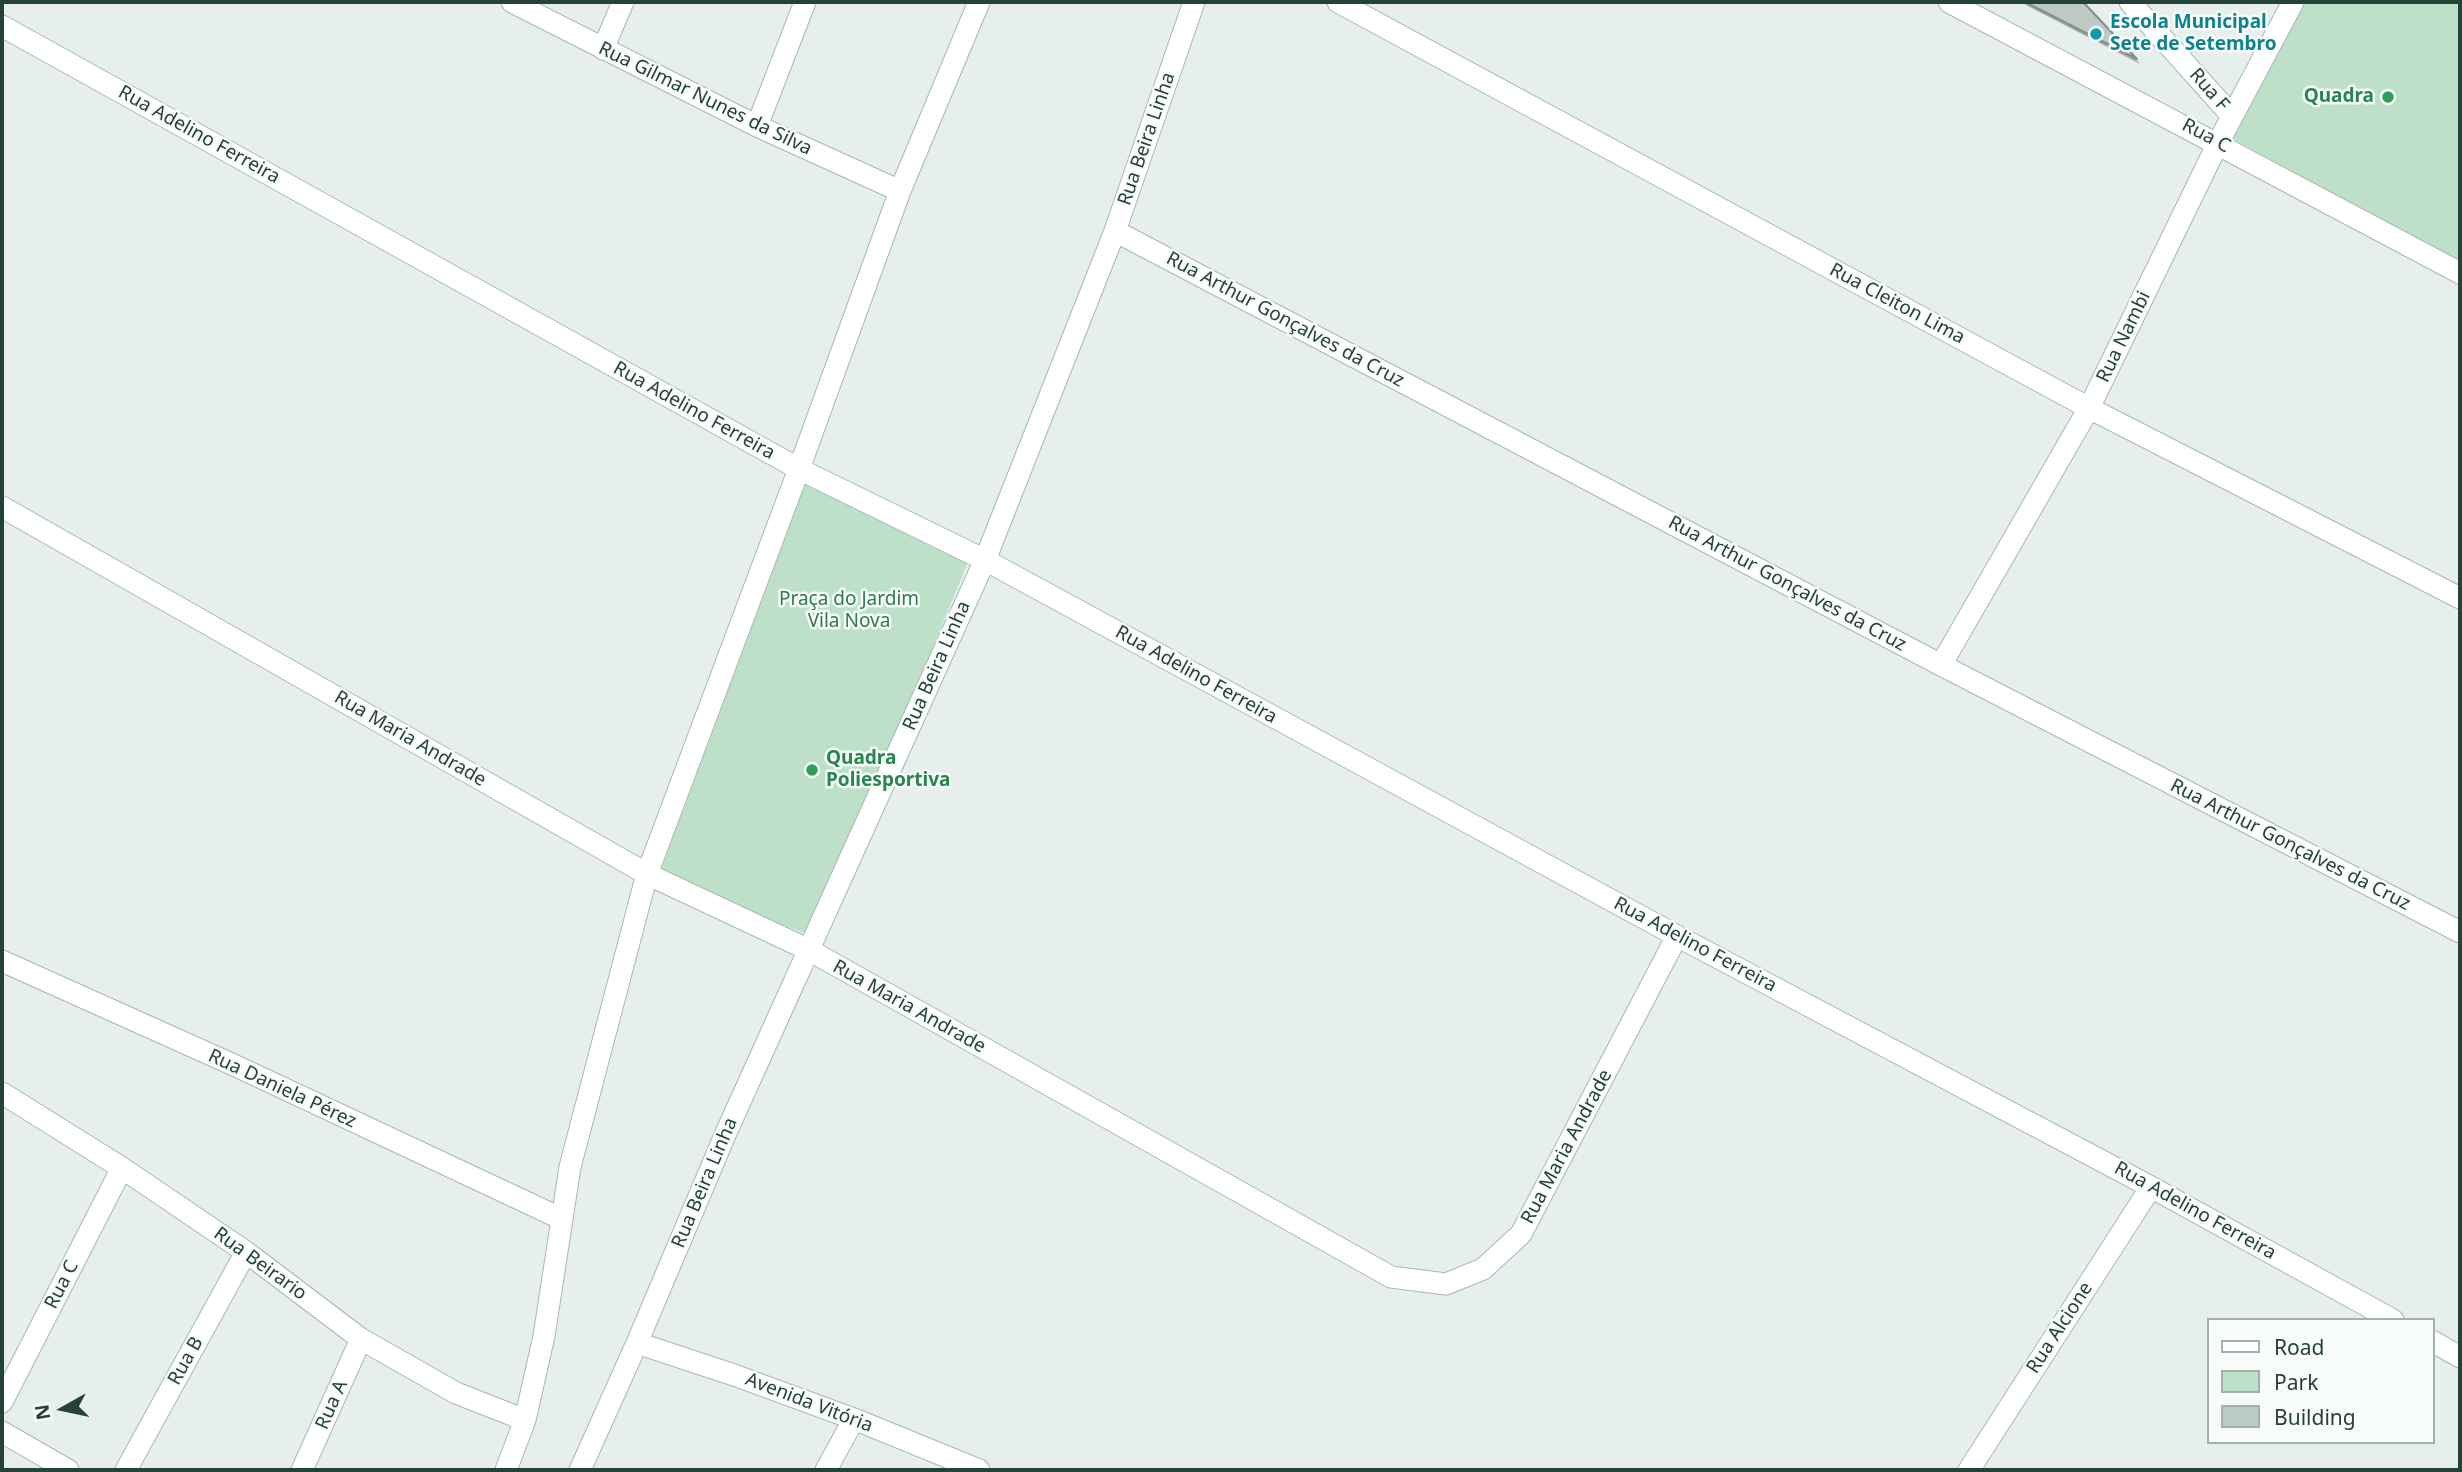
<!DOCTYPE html>
<html>
<head>
<meta charset="utf-8">
<style>
  body { margin:0 }
  #map { position:relative; width:2462px; height:1472px; overflow:hidden; background:#e6efeb; font-family:"Noto Sans",sans-serif }
  canvas { display:block }
  .frame { position:absolute; inset:0; border:4px solid #24423a; pointer-events:none }
  .legend { position:absolute; left:2207px; top:1318px; width:228px; height:126px; box-sizing:border-box; background:#f7fbf9; border:2px solid #a3b1ad; margin:0; padding:9px 12px; list-style:none; font-size:21px; color:#24423a }
  .legend li { display:flex; align-items:center; gap:14px; height:35px }
  .legend b { width:35px; border:2px solid #a3b1ad }
  .north { position:absolute; left:28px; top:1374px; width:70px; height:70px; -webkit-text-stroke:5px #f7fbf9; paint-order:stroke; rotate:261deg; font-size:19px; font-weight:700; line-height:28px; text-align:center; color:#24423a }
  .north::after { content:''; display:block; margin:auto; width:24px; height:32px; background:#24423a; clip-path:polygon(50% 0,100% 100%,50% 72%,0 100%) }
</style>
</head>
<body>
<div id="map">
<canvas width="2462" height="1472"></canvas>
<div class="frame"></div>
<ul class="legend">
<li><b style="height:9px;background:#fff"></b>Road</li>
<li><b style="height:19px;background:#bfe0c8"></b>Park</li>
<li><b style="height:19px;background:#bbcac4"></b>Building</li>
</ul>
<div class="north">N</div>
</div>
<script>
const ctx = document.querySelector('canvas').getContext('2d');
ctx.lineJoin = 'round';
function paint(path, color) { ctx.fillStyle = color; ctx.fill(path, 'evenodd'); }
const shape = rows => new Path2D(rows.map(r => 'M' + r).join(''));
function stroke(path, color, width, dash) { ctx.strokeStyle = color; ctx.lineWidth = width; ctx.lineCap = dash ? 'butt' : 'round'; ctx.setLineDash(dash || []); ctx.stroke(path); }
function label(font, color, halo, rows, align = 'center') {
  ctx.font = font + ' "Noto Sans",sans-serif'; ctx.lineWidth = 5; ctx.setLineDash([]); ctx.textBaseline = 'middle'; ctx.strokeStyle = halo; ctx.fillStyle = color; for (const [text, x, y, turn = 0] of rows) {
    ctx.save(); ctx.translate(x, y); ctx.rotate((+turn || 0) * Math.PI / 180); ctx.textAlign = isNaN(turn) ? turn : align; if (halo) ctx.strokeText(text, 0, 0); ctx.fillText(text, 0, 0); ctx.restore();
  }
}
const green = shape([
  [2304,2,2460,2,2460,263,2233,139],
  [797,481,969,560,813,936,738,909,661,870]
]);
const street = shape([
  [512,2,757,126,900,191],
  [1338,2,2089,408,2460,598],
  [1949,2,2460,273],
  [2130,2,2232,116],
  [2,26,799,469,985,560,1677,936,2151,1187,2393,1320],
  [603,49,623,2],
  [757,126,805,2],
  [1115,231,1941,665,2460,932],
  [2,507,647,874,809,950,1391,1277,1446,1284,1483,1269,1521,1234,1677,936],
  [1941,665,2089,408,2218,143,2293,2],
  [2,961,236,1066,562,1219],
  [2,1093,122,1168,246,1252,361,1339,456,1393,525,1420],
  [2432,1341,2460,1357],
  [637,1343,734,1375,854,1419,979,1470],
  [2,1402,122,1168],
  [2,1432,68,1470],
  [126,1470,246,1252],
  [302,1470,361,1339],
  [506,1470,525,1420,544,1336,570,1167,647,874,799,469,900,191,979,2],
  [580,1470,637,1343,725,1135,985,560,1115,231,1194,2],
  [826,1470,854,1419],
  [1969,1470,2151,1187]
]);
const wall = shape([
  [2020,2,2083,2,2140,64]
]);
const building = shape([
  [2025,2,2083,2,2137,59,2025,2]
]);
const markers = [
  [2096,34,7,"#0f9aa8"],
  [2388,97,7,"#2e9e5b"],
  [812,770,7,"#2e9e5b"]
];
const cultureNames = [
  ["Escola Municipal",2110,23],
  ["Sete de Setembro",2110,45]
];
const streetNames = [
  ["Rua F",2209,90,49],
  ["Rua Gilmar Nunes da Silva",705,99,26],
  ["Rua Adelino Ferreira",199,135,29],
  ["Rua C",2206,136,28],
  ["Rua Beira Linha",1147,139,-71],
  ["Rua Cleiton Lima",1897,304,28],
  ["Rua Arthur Gonçalves da Cruz",1285,320,28],
  ["Rua Nambi",2124,337,-64],
  ["Rua Adelino Ferreira",694,411,29],
  ["Rua Arthur Gonçalves da Cruz",1787,584,28],
  ["Rua Beira Linha",937,666,-66],
  ["Rua Adelino Ferreira",1196,675,29],
  ["Rua Maria Andrade",410,739,30],
  ["Rua Arthur Gonçalves da Cruz",2290,845,27],
  ["Rua Adelino Ferreira",1695,945,28],
  ["Rua Maria Andrade",909,1007,29],
  ["Rua Daniela Pérez",282,1089,25],
  ["Rua Maria Andrade",1567,1147,-62],
  ["Rua Beira Linha",705,1183,-67],
  ["Rua Adelino Ferreira",2195,1211,29],
  ["Rua Beirario",260,1264,36],
  ["Rua C",62,1285,-63],
  ["Rua Alcione",2060,1328,-57],
  ["Rua B",186,1361,-61],
  ["Avenida Vitória",809,1403,21],
  ["Rua A",332,1405,-66]
];
const leisureNames = [
  ["Quadra",2374,97],
  ["Quadra",826,759,"left"],
  ["Poliesportiva",826,781,"left"]
];
const parkNames = [
  ["Praça do Jardim",849,600],
  ["Vila Nova",849,622]
];
paint(green, '#bfe0c8');
stroke(street, '#a8b8b2', 23);
stroke(street, '#fff', 21);
paint(wall, '#a1aea9');
paint(building, '#bbcac4');
stroke(building, '#838d89', 2);
for (const [x, y, r, color] of markers) { const dot = new Path2D(); dot.arc(x, y, r, 0, 2 * Math.PI); ctx.fillStyle = color; ctx.fill(dot); stroke(dot, '#f7fbf9', 2.5); }
label('bold 19px', '#0d838f', '#f7fbf9', cultureNames, 'left');
label('19px', '#24423a', '#f7fbf9', streetNames);
label('bold 19px', '#27864d', '#f7fbf9', leisureNames, 'right');
label('19px', '#2d7a4b', '#f7fbf9', parkNames);
</script>
</body>
</html>
